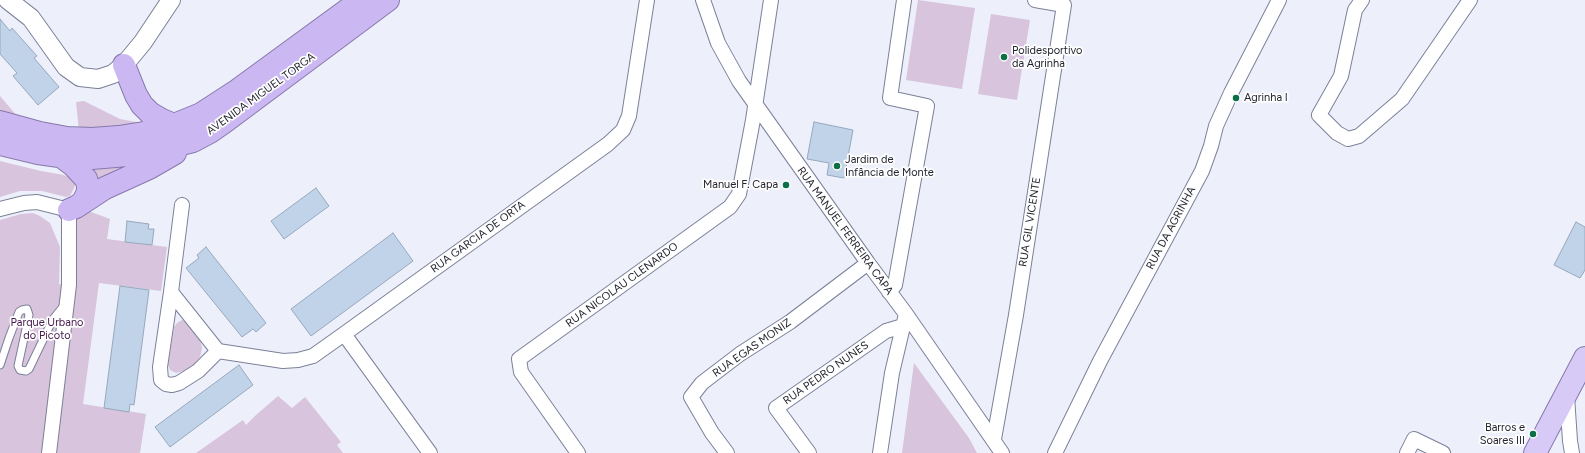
<!DOCTYPE html>
<html>
<head>
<meta charset="utf-8">
<style>
  body { margin:0 }
  canvas { display:block; background:#edf0fb }
</style>
</head>
<body>
<canvas width="1585" height="453"></canvas>
<script>
const ctx = document.querySelector('canvas').getContext('2d');
ctx.lineJoin = 'round';
function paint(path, color) { ctx.fillStyle = color; ctx.fill(path, 'evenodd'); }
const shape = rows => new Path2D(rows.map(r => 'M' + r).join(''));
function stroke(path, color, width, dash) { ctx.strokeStyle = color; ctx.lineWidth = width; ctx.lineCap = dash ? 'butt' : 'round'; ctx.setLineDash(dash || []); ctx.stroke(path); }
function label(font, color, halo, rows, align = 'center') {
  ctx.font = font + ' Figtree,sans-serif'; ctx.lineWidth = 3.5; ctx.setLineDash([]); ctx.textBaseline = 'middle'; ctx.strokeStyle = halo; ctx.fillStyle = color; for (const [text, x, y, turn = 0] of rows) {
    ctx.save(); ctx.translate(x, y); ctx.rotate((+turn || 0) * Math.PI / 180); ctx.textAlign = isNaN(turn) ? turn : align; if (halo) ctx.strokeText(text, 0, 0); ctx.fillText(text, 0, 0); ctx.restore();
  }
}
const green = shape([
  [918,0,975,8,962,89,906,80],
  [991,14,1030,20,1017,100,978,94],
  [0,96,17,116,0,112],
  [84,101,120,119,142,123,121,130,79,131,76,102],
  [0,161,41,171,64,175,72,178,75,182,75,186,70,196,66,197,42,191,20,191,0,197],
  [141,163,97,186,89,169],
  [86,210,110,219,107,239,167,247,161,291,99,283,83,404,146,414,140,453,0,453,0,220,21,214,33,213,40,216,50,223,60,247,59,284,76,285,74,229,75,218],
  [182,320,186,321,200,338,202,348,200,357,191,367,184,371,176,373,170,370,168,365,174,327,177,323],
  [914,363,969,438,977,453,902,453],
  [278,396,292,408,305,397,341,442,337,445,343,453,196,453,243,420,246,425,256,415]
]);
const building = shape([
  [0,19,10,31,12,28,37,56,34,58,59,87,38,105,13,76,17,73,0,54,0,19],
  [814,122,853,130,844,178,827,175,829,163,807,159,814,122],
  [316,188,329,206,284,239,271,221,316,188],
  [127,221,149,224,148,229,154,229,152,245,125,242,127,221],
  [1576,222,1585,227,1585,270,1580,278,1554,265,1576,222],
  [393,233,413,261,311,336,291,309,393,233],
  [206,247,266,323,256,332,253,329,242,337,186,268,199,258,197,255,206,247],
  [120,286,149,290,134,405,130,404,129,412,104,408,120,286],
  [239,365,253,385,170,447,155,427,239,365]
]);
const service = shape([
  [0,365,9,338,19,312,22,310,27,309,29,315,18,366,20,370,26,371,29,369,53,319,62,308,67,306]
]);
const minor = shape([
  [703,0,718,43,739,81,868,263,906,314,1002,453],
  [1362,0,1355,10,1341,76,1319,115,1337,133,1348,139,1359,136,1402,99,1470,0],
  [0,209,24,203,37,202,69,210,69,285,49,453],
  [171,292,182,205],
  [889,292,895,285,927,106,890,98,904,0],
  [218,351,198,371,179,383,172,385,166,384,161,380,160,367,171,292,218,351,283,361,298,360,313,356,344,334],
  [1567,396,1570,441,1572,453],
  [994,439,1016,315,1064,5,1035,0],
  [430,453,344,334,608,144,623,130,629,116,647,0],
  [578,453,521,372,519,359,730,207,739,194,753,120,771,0],
  [727,453,712,433,691,397,702,383,740,354,790,322,868,263],
  [809,453,776,408,886,331,903,326],
  [880,453,892,373,905,318],
  [1055,453,1100,361,1202,171,1211,146,1216,126,1231,93,1279,0],
  [1407,453,1414,439,1443,453]
]);
const tertiary = shape([
  [8,0,31,18,66,67,80,77,98,79,113,74,124,65,143,42,171,0]
]);
const primary = shape([
  [1535,453,1585,358]
]);
const trunk = shape([
  [124,65,136,95,142,105,150,113,162,120,174,125],
  [0,122,40,133,67,138,92,139,119,137,144,133,174,125,201,114,238,90,361,0],
  [0,144,38,153,80,159,127,155,153,151,193,141,210,132,223,123,388,0],
  [62,157,74,166,86,179,88,185,88,192,83,202],
  [69,210,76,207,105,188,149,168,175,153]
]);
const markers = [
  [1004,57,4,"#0b7046"],
  [1236,98,4,"#0b7046"],
  [837,166,4,"#0b7046"],
  [786,185,4,"#0b7046"],
  [1533,434,4,"#0b7046"]
];
const poiNames = [
  ["Polidesportivo",1012,51],
  ["da Agrinha",1012,64],
  ["Agrinha I",1244,98],
  ["Jardim de",845,160],
  ["Infância de Monte",845,173],
  ["Manuel F. Capa",778,185,"right"],
  ["Barros e",1525,428,"right"],
  ["Soares III",1525,441,"right"]
];
const streetNames = [
  ["AVENIDA MIGUEL TORGA",261,94,-36],
  ["RUA GIL VICENTE",1030,222,-81],
  ["RUA DA AGRINHA",1171,228,-62],
  ["RUA MANUEL FERREIRA CAPA",845,231,54],
  ["RUA GARCIA DE ORTA",478,237,-36],
  ["RUA NICOLAU CLENARDO",622,285,-36],
  ["RUA EGAS MONIZ",752,348,-35],
  ["RUA PEDRO NUNES",826,373,-35]
];
const parkNames = [
  ["Parque Urbano",47,323],
  ["do Picoto",47,336]
];
paint(green, '#d9c4dd');
paint(building, '#c0d3e9');
stroke(building, '#96a8bd', 1);
stroke(service, '#7b8198', 9);
stroke(minor, '#7b8198', 16);
stroke(tertiary, '#7b8198', 20);
stroke(primary, '#8778ac', 24);
stroke(trunk, '#8778ac', 24);
stroke(service, '#fff', 7);
stroke(minor, '#fff', 14);
stroke(tertiary, '#fff', 18);
stroke(primary, '#d8caf6', 22);
stroke(trunk, '#cbb8f3', 22);
for (const [x, y, r, color] of markers) { const dot = new Path2D(); dot.arc(x, y, r, 0, 2 * Math.PI); ctx.fillStyle = color; ctx.fill(dot); stroke(dot, '#fefefe', 1.5); }
label('11px', '#22242e', '#fefefe', poiNames, 'left');
label('11px', '#22242e', '#fefefe', streetNames);
label('11px', '#43184a', '#fefefe', parkNames);
</script>
</body>
</html>
